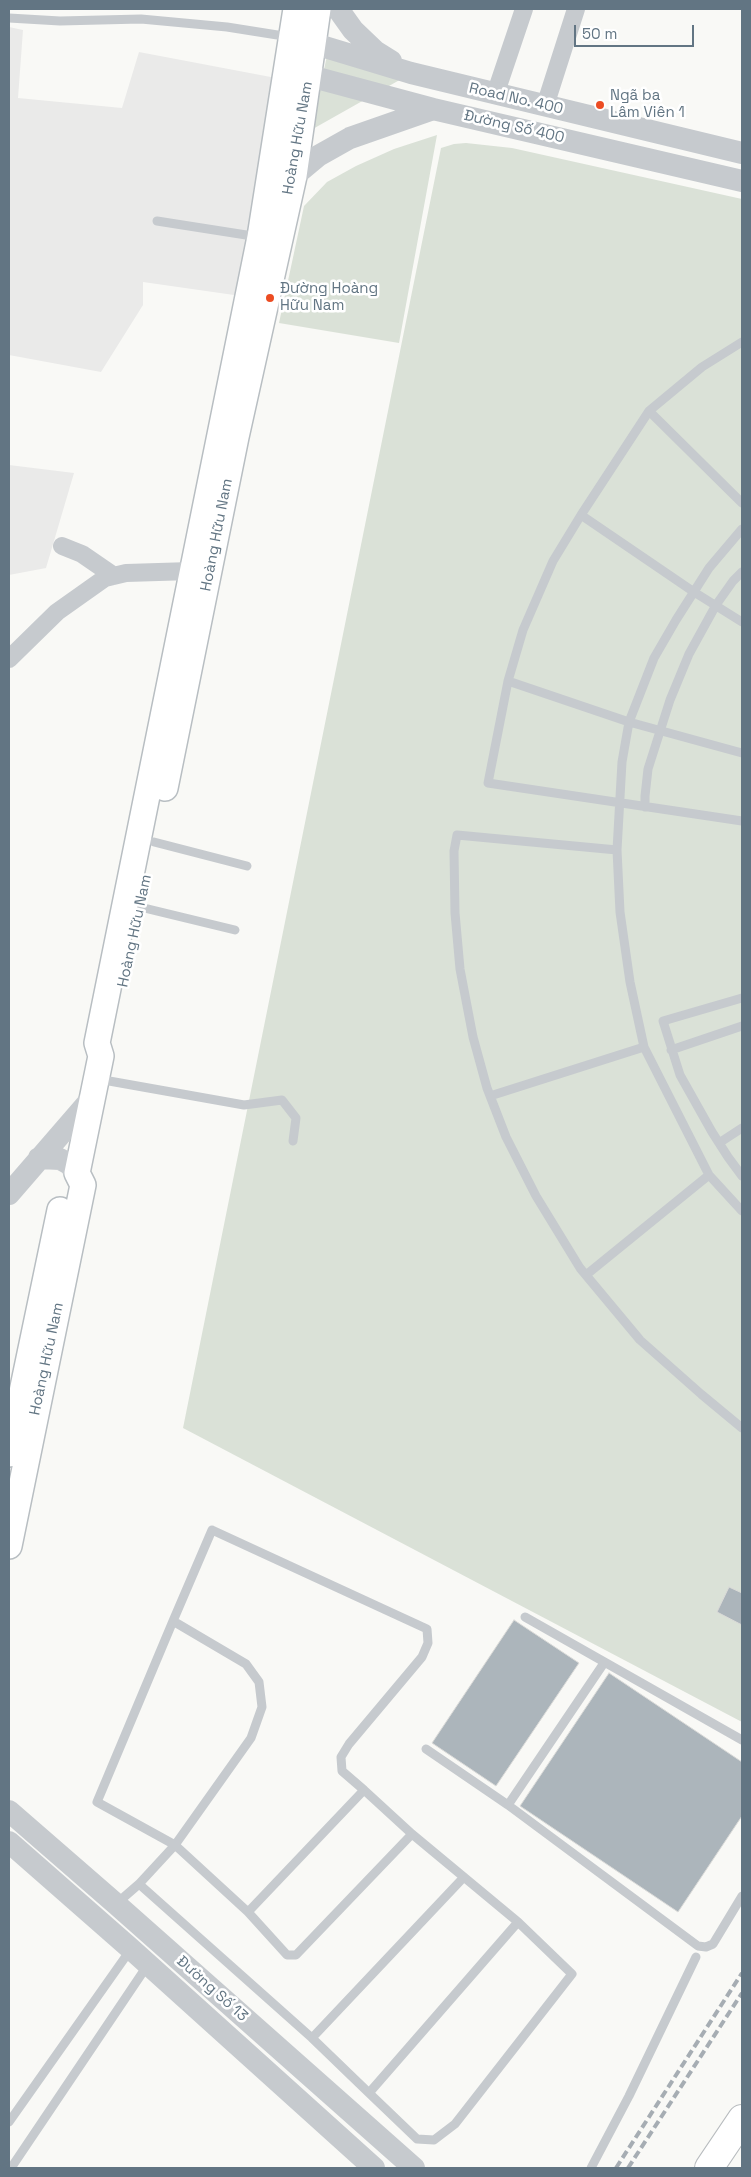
<!DOCTYPE html>
<html>
<head>
<meta charset="utf-8">
<style>
  body { margin:0 }
  #map { position:relative; width:751px; height:2177px; overflow:hidden; background:#f9f9f6; font-family:"Space Grotesk",sans-serif }
  canvas { display:block }
  .frame { position:absolute; inset:0; border:10px solid #627583; pointer-events:none }
  .scale { position:absolute; left:574px; top:25px; width:120px; height:22px; box-sizing:border-box; border:2px solid #627583; border-top:0; padding-left:6px; font-size:15px; line-height:18px; white-space:nowrap; color:#627583; -webkit-text-stroke:4px #fff; paint-order:stroke }
</style>
</head>
<body>
<div id="map">
<canvas width="751" height="2177"></canvas>
<div class="frame"></div>
<div class="scale">50 m</div>
</div>
<script>
const ctx = document.querySelector('canvas').getContext('2d');
ctx.lineJoin = 'round';
function paint(path, color) { ctx.fillStyle = color; ctx.fill(path, 'evenodd'); }
const shape = rows => new Path2D(rows.map(r => 'M' + r).join(''));
function stroke(path, color, width, dash) { ctx.strokeStyle = color; ctx.lineWidth = width; ctx.lineCap = dash ? 'butt' : 'round'; ctx.setLineDash(dash || []); ctx.stroke(path); }
function label(font, color, halo, rows, align = 'center') {
  ctx.font = font + ' "Space Grotesk",sans-serif'; ctx.lineWidth = 5; ctx.setLineDash([]); ctx.textBaseline = 'middle'; ctx.strokeStyle = halo; ctx.fillStyle = color; for (const [text, x, y, turn = 0] of rows) {
    ctx.save(); ctx.translate(x, y); ctx.rotate((+turn || 0) * Math.PI / 180); ctx.textAlign = isNaN(turn) ? turn : align; if (halo) ctx.strokeText(text, 0, 0); ctx.fillText(text, 0, 0); ctx.restore();
  }
}
const built = shape([
  [9,27,23,30,18,98,122,108,139,52,276,78,241,296,143,282,143,305,101,372,9,355],
  [9,465,74,473,46,568,9,575]
]);
const green = shape([
  [328,51,412,73,311,130],
  [437,135,399,343,279,323,304,206,327,182,356,166,394,149],
  [466,143,512,148,742,199,742,1722,183,1428,441,148,454,144]
]);
const building = shape([
  [729,1587,742,1593,742,1625,717,1612,729,1587],
  [514,1620,579,1663,496,1786,432,1743,514,1620],
  [609,1673,742,1762,742,1816,678,1912,520,1806,609,1673]
]);
const service = shape([
  [9,18,60,21,141,19,227,27,290,37],
  [157,221,259,237],
  [742,342,702,367,649,411,581,515,553,561,523,630,508,681,488,783,742,821],
  [649,411,742,503],
  [581,515,694,592,742,622],
  [742,529,709,568,676,620,654,658,629,722,622,762,617,850,620,912,630,982,644,1047,709,1175,742,1211],
  [508,681,629,722,742,753],
  [645,807,645,796,648,769,670,700,689,654,716,605,733,581,742,572],
  [154,842,247,866],
  [617,850,457,835,454,851,455,913,460,969,473,1037,487,1088,506,1137,536,1196,580,1268,640,1340,701,1394,742,1428],
  [140,907,235,930],
  [742,998,663,1021,680,1075,712,1132,728,1157,742,1176],
  [671,1050,742,1026],
  [98,1079,244,1105,282,1100,296,1118,293,1141],
  [490,1096,644,1047],
  [719,1143,742,1128],
  [586,1275,709,1175],
  [525,1617,742,1740],
  [173,1621,246,1664,259,1682,262,1707,251,1738,175,1845,97,1802,173,1621,212,1530,427,1629,428,1643,422,1657,349,1744,341,1757,342,1771,364,1790,248,1912],
  [426,1749,508,1805,698,1946,706,1947,713,1944,742,1896],
  [364,1790,412,1834,518,1922,572,1974,455,2124,434,2140,417,2139,369,2093],
  [508,1805,604,1663],
  [464,1877,312,2038,369,2093,518,1922],
  [139,1884,312,2038],
  [116,1904,139,1884,175,1845,248,1912,287,1955,296,1955,412,1834],
  [9,2122,131,1949],
  [11,2168,147,1966],
  [591,2168,629,2096,696,1957]
]);
const minor = shape([
  [495,95,524,9],
  [545,106,576,9],
  [62,546,82,554,114,576],
  [9,659,57,612,105,578,126,573,191,571]
]);
const tertiary = shape([
  [338,9,353,30,375,51,391,61],
  [295,38,411,73,742,153],
  [291,71,433,109,742,181],
  [294,176,318,156,350,138,433,109],
  [39,1158,60,1159,69,1164,77,1173],
  [9,1194,92,1098],
  [9,1811,116,1904,414,2168],
  [9,1842,131,1949,374,2168]
]);
const secondary = shape([
  [165,788,236,437,294,176,318,9],
  [9,1454,60,1210],
  [9,1546,83,1185,77,1173,101,1056,97,1043,260,237,296,9]
]);
const trunk = shape([
  [709,2168,742,2119]
]);
const rail = shape([
  [616,2168,742,1973],
  [628,2168,742,1993]
]);
const markers = [
  [600,105,5,"#ec4c22"],
  [270,298,5,"#ec4c22"]
];
const poiNames = [
  ["Ngã ba",610,96],
  ["Lâm Viên 1",610,113],
  ["Đường Hoàng",280,289],
  ["Hữu Nam",280,306]
];
const streetNames = [
  ["Road No. 400",516,99,13],
  ["Đường Số 400",514,127,13],
  ["Hoàng Hữu Nam",298,138,-80],
  ["Hoàng Hữu Nam",217,535,-79],
  ["Hoàng Hữu Nam",135,931,-78],
  ["Hoàng Hữu Nam",47,1359,-78],
  ["Đường Số 13",212,1989,42]
];
paint(built, '#eaeae9');
paint(green, '#dae1d7');
paint(building, '#acb5bb');
stroke(building, '#dadad8', 1);
stroke(secondary, '#b8bec2', 28);
stroke(trunk, '#b8bcbf', 30);
stroke(service, '#c6cace', 9);
stroke(minor, '#c6cace', 18);
stroke(tertiary, '#c6cace', 22);
stroke(secondary, '#fff', 25);
stroke(trunk, '#fff', 28);
stroke(rail, '#a6adb3', 4, [8, 4]);
for (const [x, y, r, color] of markers) { const dot = new Path2D(); dot.arc(x, y, r, 0, 2 * Math.PI); ctx.fillStyle = color; ctx.fill(dot); stroke(dot, '#fff', 2); }
label('15px', '#627583', '#fff', poiNames, 'left');
label('15px', '#627583', '#fff', streetNames);
</script>
</body>
</html>
